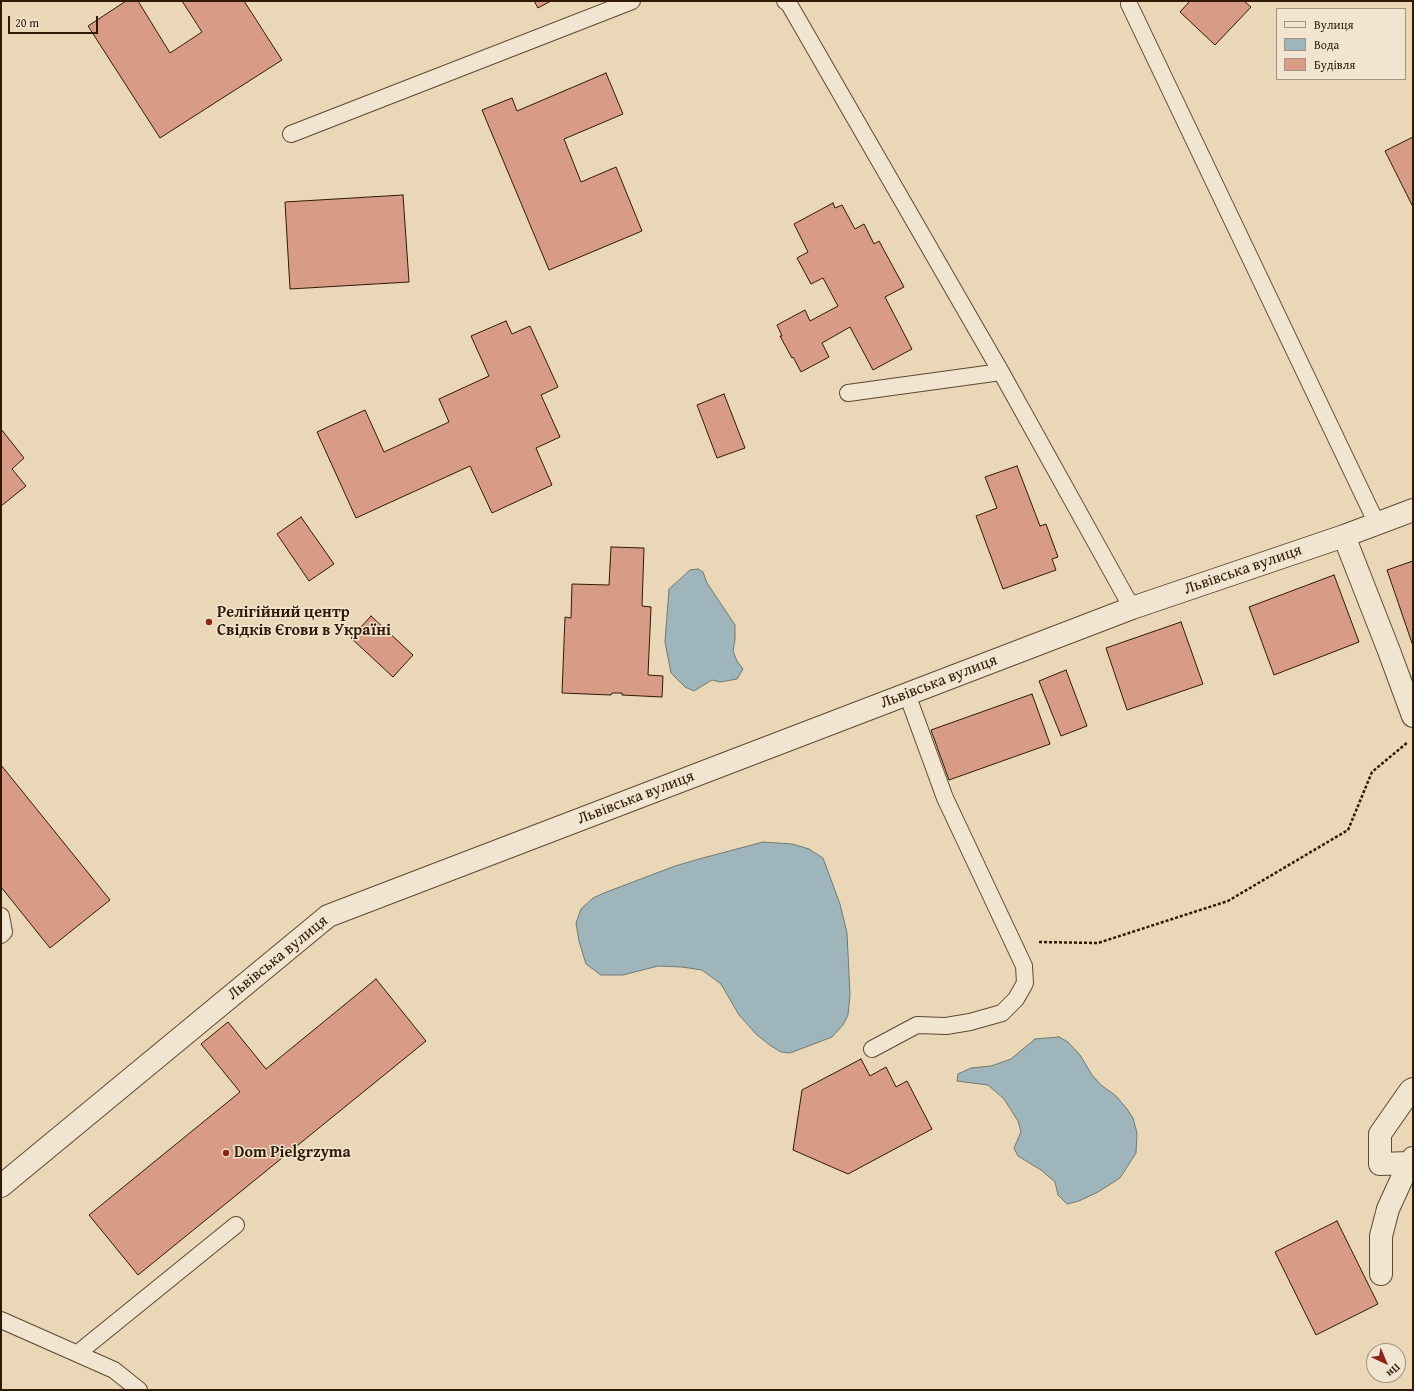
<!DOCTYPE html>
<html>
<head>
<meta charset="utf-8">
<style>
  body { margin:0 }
  #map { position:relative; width:1414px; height:1391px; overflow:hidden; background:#e9d7b8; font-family:"Gentium Book Plus",serif }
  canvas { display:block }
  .frame { position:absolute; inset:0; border:2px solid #311903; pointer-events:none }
  .legend { position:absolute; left:1276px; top:8px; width:130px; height:72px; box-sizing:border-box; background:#f1e5d1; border:1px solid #a4937f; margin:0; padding:5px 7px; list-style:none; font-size:12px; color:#311903 }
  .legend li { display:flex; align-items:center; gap:8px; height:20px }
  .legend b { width:20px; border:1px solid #a4937f }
  .north { position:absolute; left:1366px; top:1343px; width:40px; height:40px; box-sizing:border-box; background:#f1e5d1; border:1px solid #a4937f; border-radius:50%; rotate:136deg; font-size:11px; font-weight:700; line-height:16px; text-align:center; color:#311903 }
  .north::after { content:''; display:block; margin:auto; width:14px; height:18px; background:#8f2418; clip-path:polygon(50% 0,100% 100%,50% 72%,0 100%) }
  .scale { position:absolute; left:8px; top:16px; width:90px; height:18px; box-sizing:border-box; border:2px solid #311903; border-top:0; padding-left:5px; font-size:12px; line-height:14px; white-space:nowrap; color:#311903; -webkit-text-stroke:3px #f1e5d1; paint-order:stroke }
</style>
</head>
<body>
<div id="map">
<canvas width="1414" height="1391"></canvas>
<div class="frame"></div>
<ul class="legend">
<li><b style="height:5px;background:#f1e5d1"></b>Вулиця</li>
<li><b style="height:11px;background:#9eb6bb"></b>Вода</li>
<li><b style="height:11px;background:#d89c86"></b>Будівля</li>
</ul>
<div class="north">Пн</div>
<div class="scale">20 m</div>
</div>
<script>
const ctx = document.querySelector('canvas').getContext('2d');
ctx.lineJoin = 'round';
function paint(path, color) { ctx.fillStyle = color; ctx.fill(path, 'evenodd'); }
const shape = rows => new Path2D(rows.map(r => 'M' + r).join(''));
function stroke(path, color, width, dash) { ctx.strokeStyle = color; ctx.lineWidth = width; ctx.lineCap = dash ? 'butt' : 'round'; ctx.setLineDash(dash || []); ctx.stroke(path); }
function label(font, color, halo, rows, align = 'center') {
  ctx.font = font + ' "Gentium Book Plus",serif'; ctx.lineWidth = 3; ctx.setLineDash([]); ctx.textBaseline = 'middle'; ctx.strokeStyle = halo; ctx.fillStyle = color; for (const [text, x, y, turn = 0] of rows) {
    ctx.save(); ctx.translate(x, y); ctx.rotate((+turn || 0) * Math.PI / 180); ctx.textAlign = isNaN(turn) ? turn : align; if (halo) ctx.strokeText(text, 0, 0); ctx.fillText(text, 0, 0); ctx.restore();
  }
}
const water = shape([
  [698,569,703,572,707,583,735,625,735,640,733,651,737,661,743,669,737,679,720,682,712,680,694,691,685,687,671,673,665,642,669,589,690,570,698,569],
  [763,842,792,844,809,849,823,858,840,904,847,933,850,995,848,1015,843,1025,832,1037,790,1053,781,1052,771,1046,757,1035,739,1015,721,984,702,970,682,967,658,966,623,975,601,975,586,964,579,941,576,923,581,909,593,898,604,893,675,866,699,859,763,842],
  [1059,1037,1068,1042,1080,1055,1092,1075,1101,1085,1116,1096,1127,1109,1133,1118,1137,1133,1136,1153,1120,1178,1098,1192,1079,1201,1067,1204,1058,1195,1055,1182,1041,1170,1018,1156,1014,1148,1021,1132,1018,1121,1004,1099,988,1085,957,1081,958,1074,971,1068,991,1066,1011,1059,1035,1039,1059,1037]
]);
const building = shape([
  [126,1,138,1,170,53,202,32,182,1,244,1,282,60,160,138,88,26,126,1],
  [534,1,551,1,538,8,534,1],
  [1190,1,1244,1,1251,7,1215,45,1180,12,1190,1],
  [606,73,623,114,564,139,581,182,616,167,642,231,549,270,482,110,512,98,517,111,606,73],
  [1413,137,1413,207,1385,151,1413,137],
  [403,195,409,282,290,289,285,202,403,195],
  [833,203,835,208,842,205,855,229,864,224,874,244,879,241,904,287,885,297,912,349,873,370,850,327,822,343,829,357,801,372,793,357,792,358,780,336,782,336,777,325,805,310,810,321,838,306,823,278,811,284,797,258,808,252,794,224,833,203],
  [506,321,512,334,530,326,558,387,541,395,560,437,536,448,552,485,492,513,470,466,356,518,317,432,365,410,384,452,449,422,439,399,489,376,471,336,506,321],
  [724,394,745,448,717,458,697,405,724,394],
  [1,429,24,458,12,469,26,486,1,506,1,429],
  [1017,466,1040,526,1046,524,1058,557,1052,559,1056,570,1003,589,976,516,997,508,985,477,1017,466],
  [301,517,334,564,309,581,277,534,301,517],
  [611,547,644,548,642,606,651,607,648,675,663,676,662,697,622,695,622,693,612,693,611,695,562,693,565,617,571,618,572,584,609,585,611,547],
  [1413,561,1413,646,1387,570,1413,561],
  [1334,575,1359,642,1274,675,1249,607,1334,575],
  [371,616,413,655,393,677,351,638,371,616],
  [1181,622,1203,684,1127,710,1106,648,1181,622],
  [1066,670,1087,726,1061,736,1039,681,1066,670],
  [1032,694,1050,744,949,780,931,730,1032,694],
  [1,765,110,900,50,948,1,887,1,765],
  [376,979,426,1041,138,1275,89,1215,240,1092,201,1044,228,1022,266,1069,376,979],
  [861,1059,870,1076,886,1067,896,1087,907,1081,932,1129,848,1174,793,1150,802,1090,861,1059],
  [1337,1221,1378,1304,1316,1335,1275,1252,1337,1221]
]);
const path = shape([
  [1039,942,1098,943,1228,901,1348,830,1372,772,1408,742]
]);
const service = shape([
  [785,1,789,4,1001,372,1132,608],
  [1129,4,1377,524],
  [291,134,632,1],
  [848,393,1001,372],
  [1,916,4,932,1,935],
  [872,1049,917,1025,946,1026,970,1022,1002,1013,1016,999,1025,983,1024,966,945,798,907,694],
  [1,1320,114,1370,139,1390],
  [78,1353,236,1225]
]);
const minor = shape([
  [1344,536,1389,651,1413,716],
  [1413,1089,1410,1091,1380,1134,1380,1164,1409,1163,1413,1158],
  [1,1186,328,916,1132,608,1344,536,1413,510],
  [1381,1274,1381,1236,1388,1209,1409,1163]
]);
const markers = [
  [209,622,4,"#8f2418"],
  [226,1153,4,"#8f2418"]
];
const streetNames = [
  ["Львівська вулиця",1243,570,-19],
  ["Львівська вулиця",939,682,-21],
  ["Львівська вулиця",636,798,-21],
  ["Львівська вулиця",278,958,-39]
];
const poiNames = [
  ["Релігійний центр",217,613],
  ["Свідків Єгови в Україні",217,631],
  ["Dom Pielgrzyma",234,1153]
];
paint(water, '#9eb6bb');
stroke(water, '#727771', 1);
paint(building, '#d89c86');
stroke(building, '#311903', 1);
stroke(service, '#5f4830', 18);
stroke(minor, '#5f4830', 24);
stroke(path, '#311903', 2.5, [3, 2]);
stroke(service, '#f1e5d1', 16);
stroke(minor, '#f1e5d1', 22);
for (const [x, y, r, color] of markers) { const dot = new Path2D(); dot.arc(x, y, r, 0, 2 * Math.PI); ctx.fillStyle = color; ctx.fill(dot); stroke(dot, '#f1e5d1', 1.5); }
label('16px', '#311903', '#f1e5d1', streetNames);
label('bold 16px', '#311903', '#f1e5d1', poiNames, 'left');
</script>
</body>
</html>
